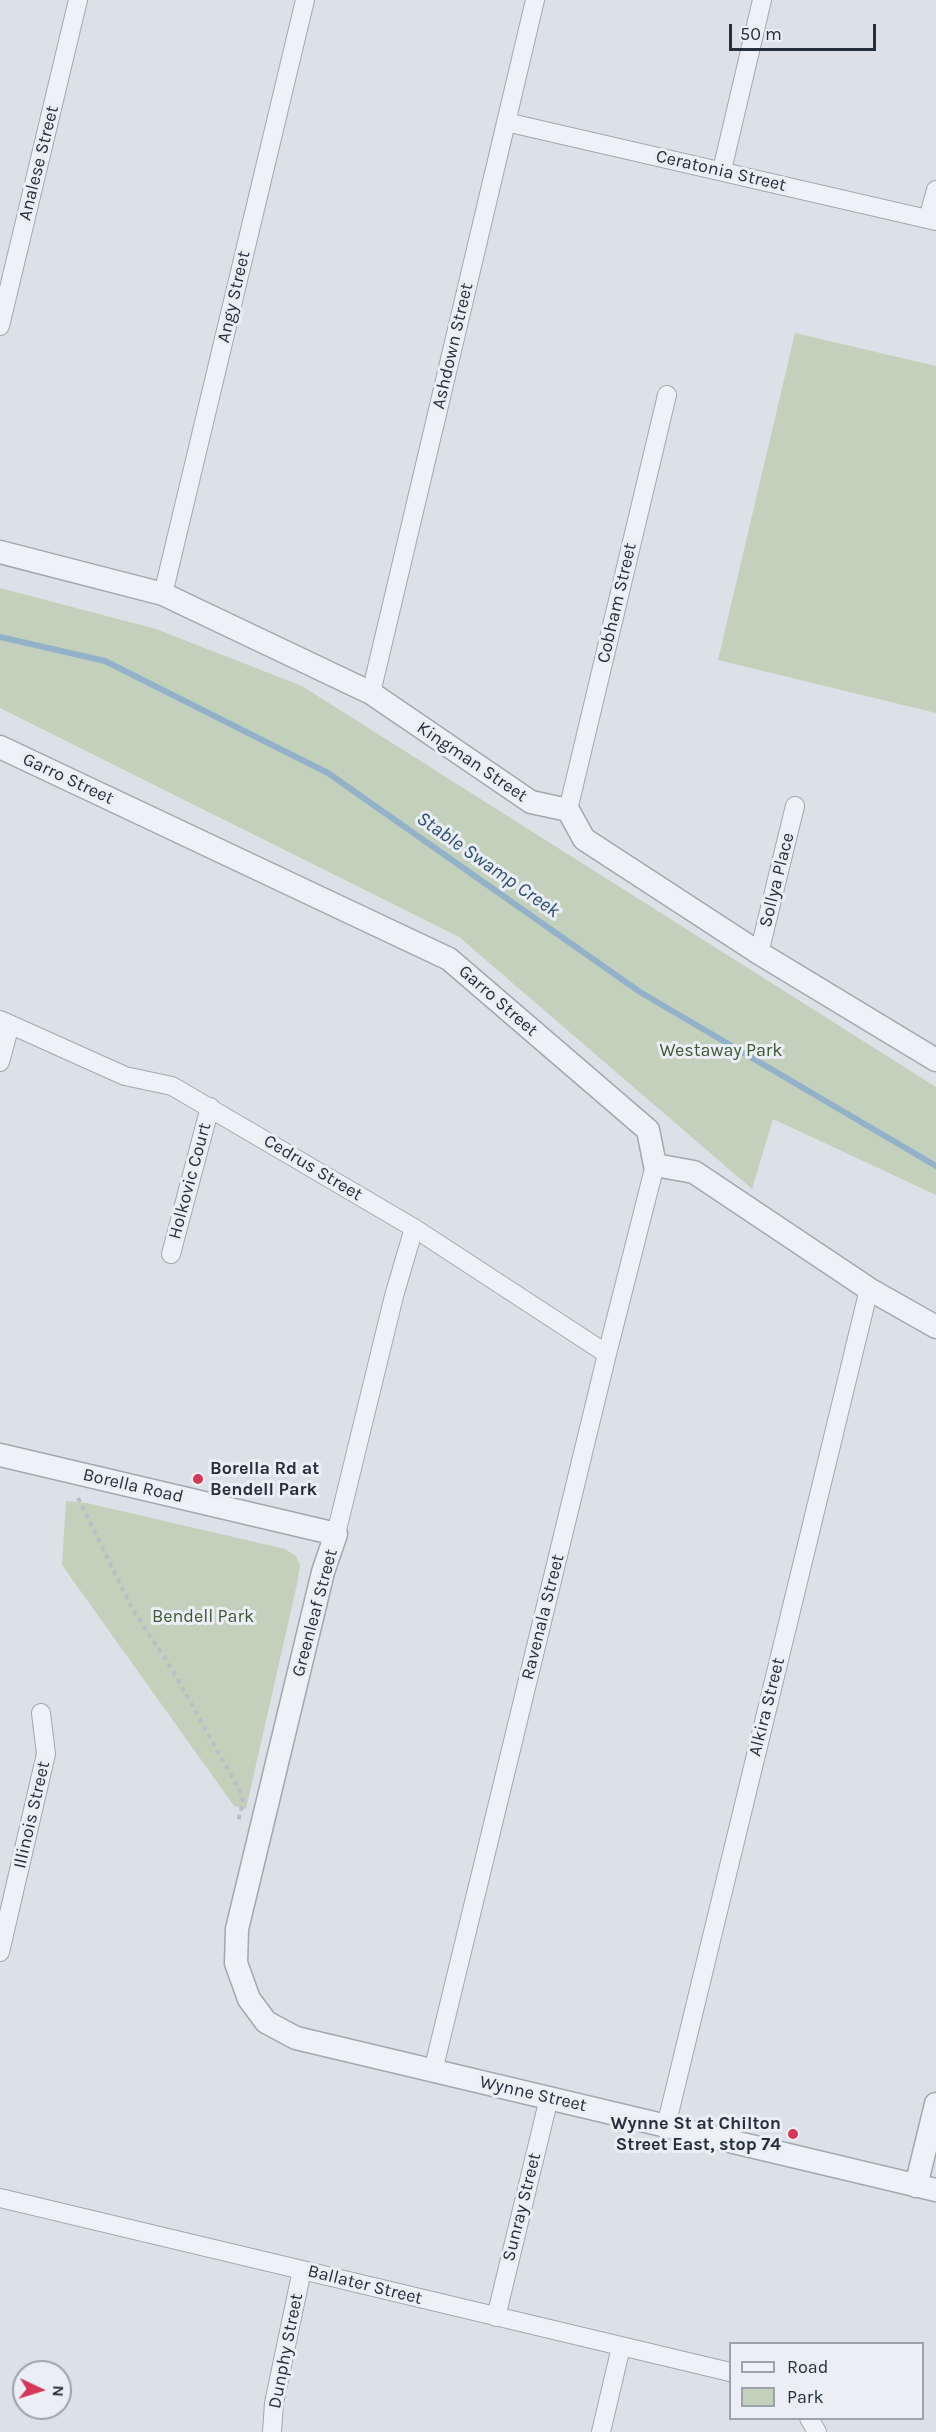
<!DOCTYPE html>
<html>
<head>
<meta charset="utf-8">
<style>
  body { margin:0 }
  #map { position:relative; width:936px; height:2432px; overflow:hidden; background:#dce1e7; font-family:Karla,sans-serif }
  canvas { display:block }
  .legend { position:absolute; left:729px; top:2342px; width:195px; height:78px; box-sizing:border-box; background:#ebeff5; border:2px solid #9ca2ac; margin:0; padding:8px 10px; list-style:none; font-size:18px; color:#252f3e }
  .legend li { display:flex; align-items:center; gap:12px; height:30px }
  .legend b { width:30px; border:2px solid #9ca2ac }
  .north { position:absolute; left:12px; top:2360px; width:60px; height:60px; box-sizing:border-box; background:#ebeff5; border:2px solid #9ca2ac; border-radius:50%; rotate:94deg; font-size:16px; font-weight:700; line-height:24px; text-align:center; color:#252f3e }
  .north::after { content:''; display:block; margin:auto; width:21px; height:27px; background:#d53759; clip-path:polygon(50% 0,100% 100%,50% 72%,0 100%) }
  .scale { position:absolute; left:729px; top:24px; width:147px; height:27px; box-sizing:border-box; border:3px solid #252f3e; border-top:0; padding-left:8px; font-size:18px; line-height:21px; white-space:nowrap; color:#252f3e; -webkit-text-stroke:4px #ebeff5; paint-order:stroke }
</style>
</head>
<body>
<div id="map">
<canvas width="936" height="2432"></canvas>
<ul class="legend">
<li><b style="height:8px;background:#eef1f5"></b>Road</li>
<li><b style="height:16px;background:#c3d1bc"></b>Park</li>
</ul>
<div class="north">N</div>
<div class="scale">50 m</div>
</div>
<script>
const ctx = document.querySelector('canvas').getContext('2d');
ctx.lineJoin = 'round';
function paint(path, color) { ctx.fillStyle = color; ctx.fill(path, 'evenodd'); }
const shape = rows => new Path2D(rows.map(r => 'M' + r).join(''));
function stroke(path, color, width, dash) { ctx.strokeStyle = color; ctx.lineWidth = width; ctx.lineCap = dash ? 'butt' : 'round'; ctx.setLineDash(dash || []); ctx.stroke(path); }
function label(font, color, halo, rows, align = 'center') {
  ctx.font = font + ' Karla,sans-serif'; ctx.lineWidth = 6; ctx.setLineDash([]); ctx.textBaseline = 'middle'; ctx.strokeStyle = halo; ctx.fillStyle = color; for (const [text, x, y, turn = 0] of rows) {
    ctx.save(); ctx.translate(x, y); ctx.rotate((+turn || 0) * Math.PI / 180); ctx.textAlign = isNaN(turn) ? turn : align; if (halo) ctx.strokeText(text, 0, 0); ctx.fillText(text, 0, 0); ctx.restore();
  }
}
const green = shape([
  [795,333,936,366,936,713,718,660],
  [0,588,156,629,302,686,936,1087,936,1195,773,1119,752,1189,459,937,0,708],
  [66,1501,87,1503,285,1549,296,1556,300,1565,297,1584,246,1809,234,1806,62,1565]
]);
const stream = shape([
  [0,637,105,661,328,773,640,992,936,1166]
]);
const path = shape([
  [78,1498,132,1608,173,1671,241,1793,243,1802,238,1822]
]);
const minor = shape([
  [506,122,936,221],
  [722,170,762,0],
  [928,219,936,190],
  [0,326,78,0],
  [163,594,305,0],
  [371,693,535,0],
  [568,810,667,395],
  [759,953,795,806],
  [0,1020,125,1076,172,1086,414,1228,607,1354],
  [0,1062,10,1025],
  [171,1254,210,1107],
  [336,1534,394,1296,414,1228],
  [0,1952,46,1754,41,1713],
  [433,2071,607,1354,655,1165],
  [666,2126,869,1289],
  [0,2198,730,2372],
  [496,2317,549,2098],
  [809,2418,817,2432],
  [272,2432,274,2403,302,2270],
  [601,2432,621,2347]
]);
const tertiary = shape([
  [0,552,163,594,371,693,531,802,568,810,584,839,759,953,936,1060],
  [0,747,449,959,648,1130,655,1165,694,1172,869,1289,936,1327],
  [0,1455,336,1534,323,1572,237,1929,236,1963,249,1999,266,2022,296,2038,936,2190],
  [916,2186,936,2104]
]);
const markers = [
  [198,1479,6,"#d53759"],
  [793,2134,6,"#d53759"]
];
const streetNames = [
  ["Analese Street",39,163,-76],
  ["Ceratonia Street",721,171,13],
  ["Angy Street",234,297,-77],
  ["Ashdown Street",453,346,-77],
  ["Cobham Street",617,603,-77],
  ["Kingman Street",472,762,34],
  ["Garro Street",68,779,25],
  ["Sollya Place",777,880,-76],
  ["Garro Street",498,1001,41],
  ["Cedrus Street",313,1168,31],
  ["Holkovic Court",190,1181,-75],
  ["Borella Road",133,1486,13],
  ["Greenleaf Street",315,1613,-75],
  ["Ravenala Street",543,1617,-76],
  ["Alkira Street",767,1707,-76],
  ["Illinois Street",32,1815,-77],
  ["Wynne Street",533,2094,13],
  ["Sunray Street",522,2207,-76],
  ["Ballater Street",365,2285,14],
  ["Dunphy Street",286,2351,-79]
];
const parkNames = [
  ["Westaway Park",721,1051],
  ["Bendell Park",203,1617]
];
const poiNames = [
  ["Borella Rd at",210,1469],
  ["Bendell Park",210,1490],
  ["Wynne St at Chilton",781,2124,"right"],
  ["Street East, stop 74",781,2145,"right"]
];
const waterNames = [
  ["Stable Swamp Creek",488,865,35]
];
paint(green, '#c3d1bc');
stroke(stream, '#94b1ca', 6);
stroke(minor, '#a1a8b1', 20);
stroke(tertiary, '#a1a8b1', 25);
stroke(path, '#babfc5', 4, [4.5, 4.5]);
stroke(minor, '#eef1f5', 18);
stroke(tertiary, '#eef1f5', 22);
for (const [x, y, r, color] of markers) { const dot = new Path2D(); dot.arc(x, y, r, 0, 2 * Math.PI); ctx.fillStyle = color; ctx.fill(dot); stroke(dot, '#ebeff5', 2); }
label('18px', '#252f3e', '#ebeff5', streetNames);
label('18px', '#3b5a31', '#ebeff5', parkNames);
label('bold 18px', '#252f3e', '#ebeff5', poiNames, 'left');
label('italic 20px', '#2d5173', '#ebeff5', waterNames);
</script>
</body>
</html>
